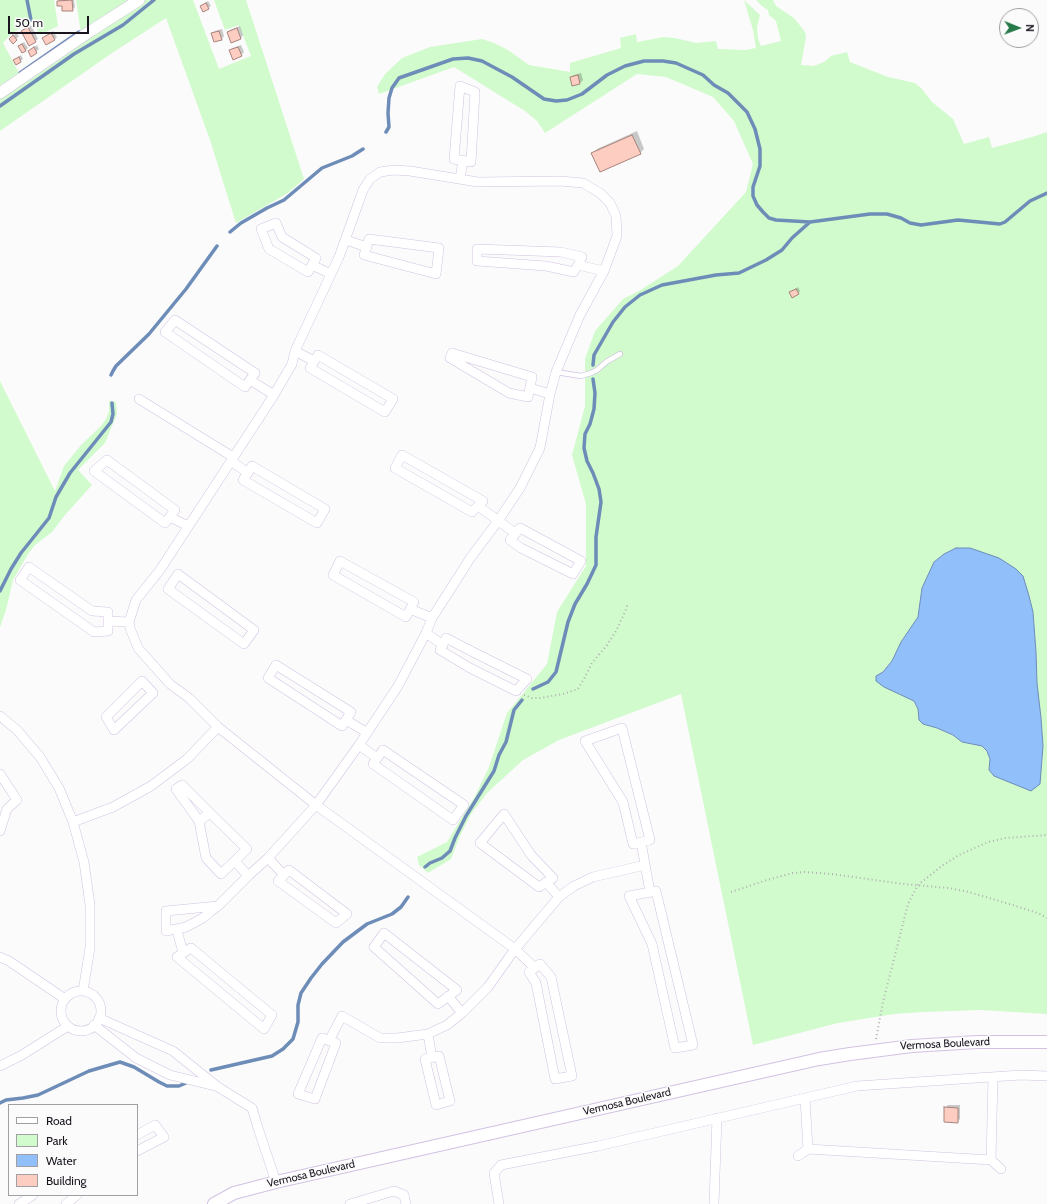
<!DOCTYPE html>
<html>
<head>
<meta charset="utf-8">
<style>
  body { margin:0 }
  #map { position:relative; width:1047px; height:1204px; overflow:hidden; background:#fbfbfb; font-family:Cabin,sans-serif }
  canvas { display:block }
  .legend { position:absolute; left:8px; top:1104px; width:130px; height:92px; box-sizing:border-box; background:#fbfbfb; border:1px solid #a19fa3; margin:0; padding:5px 7px; list-style:none; font-size:12px; color:#1a141f }
  .legend li { display:flex; align-items:center; gap:8px; height:20px }
  .legend b { width:20px; border:1px solid #a19fa3 }
  .north { position:absolute; left:999px; top:8px; width:40px; height:40px; box-sizing:border-box; background:#fbfbfb; border:1px solid #a19fa3; border-radius:50%; rotate:91deg; font-size:11px; font-weight:700; line-height:16px; text-align:center; color:#1a141f }
  .north::after { content:''; display:block; margin:auto; width:14px; height:18px; background:#28794a; clip-path:polygon(50% 0,100% 100%,50% 72%,0 100%) }
  .scale { position:absolute; left:8px; top:16px; width:81px; height:18px; box-sizing:border-box; border:2px solid #1a141f; border-top:0; padding-left:5px; font-size:12px; line-height:14px; white-space:nowrap; color:#1a141f; -webkit-text-stroke:3px #fbfbfb; paint-order:stroke }
</style>
</head>
<body>
<div id="map">
<canvas width="1047" height="1204"></canvas>
<ul class="legend">
<li><b style="height:5px;background:#fff"></b>Road</li>
<li><b style="height:11px;background:#d1fbcc"></b>Park</li>
<li><b style="height:11px;background:#90bffa"></b>Water</li>
<li><b style="height:11px;background:#fecdc2"></b>Building</li>
</ul>
<div class="north">N</div>
<div class="scale">50 m</div>
</div>
<script>
const ctx = document.querySelector('canvas').getContext('2d');
ctx.lineJoin = 'round';
function paint(path, color) { ctx.fillStyle = color; ctx.fill(path, 'evenodd'); }
const shape = rows => new Path2D(rows.map(r => 'M' + r).join(''));
function stroke(path, color, width, dash) { ctx.strokeStyle = color; ctx.lineWidth = width; ctx.lineCap = dash ? 'butt' : 'round'; ctx.setLineDash(dash || []); ctx.stroke(path); }
function label(font, color, halo, rows, align = 'center') {
  ctx.font = font + ' Cabin,sans-serif'; ctx.lineWidth = 3; ctx.setLineDash([]); ctx.textBaseline = 'middle'; ctx.strokeStyle = halo; ctx.fillStyle = color; for (const [text, x, y, turn = 0] of rows) {
    ctx.save(); ctx.translate(x, y); ctx.rotate((+turn || 0) * Math.PI / 180); ctx.textAlign = isNaN(turn) ? turn : align; if (halo) ctx.strokeText(text, 0, 0); ctx.fillText(text, 0, 0); ctx.restore();
  }
}
const green = shape([
  [0,0,54,0,58,26,40,35,33,21,12,33,3,43,20,75,0,90],
  [76,0,134,0,81,34],
  [144,0,193,0,219,69,251,56,239,25,225,30,214,0,246,0,304,179,288,193,236,223,210,140,166,18,112,53,0,131,0,98,94,35,116,21],
  [744,0,760,15,757,27,758,39,761,46,781,41,776,21,769,15,768,10,762,6,756,0,773,0,776,6,794,18,805,32,806,37,801,65,814,66,824,62,831,56,847,52,850,62,888,77,915,83,922,89,932,102,953,119,964,144,989,137,992,148,1032,137,1047,132,1047,1014,980,1010,923,1012,894,1014,838,1023,753,1045,681,694,559,740,523,760,487,793,471,814,460,836,451,859,428,873,419,865,417,857,447,842,475,796,489,767,507,713,547,664,557,612,586,566,586,504,572,455,585,406,585,359,595,331,623,299,639,291,678,266,746,192,753,164,734,121,713,97,666,77,637,74,545,133,537,121,525,111,454,67,379,94,377,87,385,74,402,58,430,47,482,39,494,43,508,50,529,65,570,72,570,63,621,48,620,38,636,34,637,42,664,37,675,38,696,43,716,41,718,49,745,50,756,48,753,30],
  [956,548,1029,596,1033,612,1036,652,1037,683,1041,718,1043,746,1042,767,989,770,990,759,987,751,981,746,962,742,953,735,937,728,923,724,919,720,918,709,914,701,903,696,876,676,883,672,892,661,901,642,918,617,922,588,934,562,944,554],
  [0,381,55,491,64,466,81,445,101,426,106,419,109,411,109,401,116,402,117,414,105,443,78,470,92,485,65,515,52,532,35,545,28,554,13,580,6,610,0,627]
]);
const water = shape([
  [956,548,970,548,999,558,1016,569,1023,576,1029,596,1033,612,1036,652,1037,683,1041,718,1043,746,1040,784,1031,791,994,776,989,770,990,759,987,751,982,746,962,742,953,735,937,728,923,724,919,720,918,709,914,701,884,687,876,681,876,676,883,672,892,661,901,642,918,617,922,588,934,562,944,554,956,548]
]);
const shadow = shape([
  [59,0,74,0,75,7,72,10,63,5,58,1],
  [208,1,211,6,208,8,201,6],
  [31,25,38,39,29,45,22,31],
  [240,26,243,35,241,38,232,42,228,32,230,30],
  [222,29,224,36,222,39,215,41,212,34,215,31],
  [53,31,57,37,54,40,43,38],
  [16,33,19,36,13,42,10,39],
  [24,42,28,48,25,51,19,46],
  [37,45,39,49,32,55,29,51],
  [241,45,244,52,241,55,230,51,233,48],
  [21,55,23,59,16,64,14,60],
  [581,73,583,80,580,83,573,84,571,77,574,75],
  [637,131,644,149,640,153,593,153,597,149],
  [798,287,800,291,798,294,790,293],
  [948,1105,960,1105,960,1119,957,1122,945,1108]
]);
const stream = shape([
  [27,0,31,20],
  [20,73,79,32],
  [0,106,74,54,123,25,154,0],
  [386,132,389,127,388,113,389,98,392,88,399,78,453,59,468,58,482,61,512,77,544,99,556,101,567,100,582,94,607,75,625,66,644,61,663,61,676,63,703,75,714,85,728,93,747,112,755,129,760,149,760,166,753,187,753,196,757,205,763,212,769,218,776,220,810,222,870,214,887,214,901,218,910,223,921,225,958,220,1000,224,1005,222,1030,201,1047,193],
  [230,232,241,223,267,208,284,200,322,168,352,156,363,149],
  [593,365,594,355,613,322,625,307,640,295,662,285,716,275,739,273,766,260,782,250,792,238,810,222],
  [111,375,113,371,116,366,149,334,186,289,217,246],
  [0,591,11,569,21,553,49,518,56,497,70,473,111,422,113,414,112,403],
  [533,689,548,682,556,672,568,622,575,604,587,584,596,565,596,537,601,502,599,489,593,473,587,461,584,448,585,434,590,424,594,409,595,393,593,379],
  [425,867,430,863,442,858,450,851,455,838,466,816,494,771,499,755,506,742,514,710,522,700],
  [211,1070,272,1056,283,1049,293,1039,298,1022,298,1005,301,993,311,978,322,964,343,942,367,924,392,914,401,907,408,897],
  [0,1103,6,1100,23,1098,38,1095,89,1071,120,1062,134,1067,159,1082,167,1086,179,1086,186,1083]
]);
const building = shape([
  [72,0,73,11,62,11,62,6,57,6,57,1,72,0],
  [206,3,209,9,203,12,200,6,206,3],
  [28,27,36,42,29,46,21,31,28,27],
  [237,28,241,39,231,43,227,32,237,28],
  [219,31,222,40,214,42,211,33,219,31],
  [51,33,55,40,46,45,42,38,51,33],
  [13,35,17,40,13,44,9,39,13,35],
  [22,44,26,51,22,53,18,46,22,44],
  [34,47,37,53,31,57,28,51,34,47],
  [238,47,242,56,233,60,229,50,238,47],
  [19,57,21,62,16,65,13,60,19,57],
  [578,75,580,84,572,86,570,77,578,75],
  [632,135,641,154,600,172,591,153,632,135],
  [796,289,799,294,792,298,789,292,796,289],
  [944,1107,958,1108,958,1123,944,1122,944,1107]
]);
const path = shape([
  [524,695,532,698,540,698,563,694,578,689,585,677,592,663,607,645,616,631,625,612,628,603],
  [731,892,767,880,793,873,805,872,832,874,903,884,949,888,969,892,1016,906,1040,914,1047,918],
  [876,1039,883,1002,908,904,918,885,943,865,959,855,988,842,1006,838,1047,835]
]);
const service = shape([
  [556,372,581,376,591,373,597,370,606,362,620,354]
]);
const minor = shape([
  [460,86,475,92,471,162,454,159,460,86],
  [460,179,463,160],
  [276,223,282,237,316,258,308,272,269,249,261,229,276,223],
  [369,239,439,248,436,274,364,255,369,239],
  [346,240,367,247],
  [477,249,561,252,582,257,574,272,546,266,477,261,477,249],
  [312,265,331,274],
  [578,265,604,271],
  [175,320,255,373,245,387,165,332,175,320],
  [295,351,314,361],
  [452,353,532,377,528,397,509,393,450,358,452,353],
  [318,355,393,399,385,412,310,368,318,355],
  [250,380,274,395],
  [530,388,550,394],
  [139,399,233,457],
  [402,455,483,501,472,512,395,468,402,455],
  [107,460,175,510,165,523,94,471,107,460],
  [231,461,248,473],
  [252,466,325,509,317,523,243,480,252,466],
  [478,506,515,533],
  [170,517,188,526],
  [520,528,581,561,573,574,521,548,510,540,520,528],
  [340,561,414,602,406,617,333,575,340,561],
  [29,567,92,611,108,612,108,631,94,632,20,580,29,567],
  [178,574,254,630,244,644,168,589,178,574],
  [410,609,432,618],
  [108,621,129,622],
  [426,633,443,645],
  [446,638,473,652,527,679,516,691,470,668,440,650,446,638],
  [276,665,351,712,342,726,268,678,276,665],
  [142,681,153,693,114,730,106,717,142,681],
  [0,716,17,730,40,757,59,788,73,822,84,862,90,905,90,948,83,991],
  [346,720,366,732],
  [622,728,650,840,633,844,623,802,585,741,622,728],
  [359,745,377,758],
  [383,750,464,805,453,820,373,764,383,750],
  [0,774,17,800,7,809,0,831],
  [210,813,247,849,221,874,206,858,199,821,210,813],
  [504,814,531,855,553,878,539,887,480,843,504,814],
  [199,821,176,789,182,785,210,813],
  [73,822,113,807,151,786,187,759,218,727],
  [641,842,650,892],
  [268,858,284,875],
  [235,861,248,876],
  [289,870,347,914,336,923,278,881,289,870],
  [546,882,559,897],
  [656,891,693,1045,675,1048,652,944,629,896,656,891],
  [218,906,166,911,166,931,186,927,203,918,210,912,218,906,248,876,268,858,316,805,359,745,398,686,426,633,432,618,471,557,498,521,520,488,540,448,550,394,556,372,580,315,604,271,617,236,616,216,610,203,600,193,583,183,560,181,478,182,410,171,394,170,380,172,370,179,363,190,339,257,295,351,292,364,274,395,160,570,136,600,129,622,130,628,138,648,170,684,189,698,218,727,316,805,515,949,535,968],
  [177,930,183,953],
  [384,933,457,990,438,1004,374,947,384,933],
  [191,948,272,1015,264,1029,177,957,191,948],
  [0,957,9,961,65,999],
  [540,964,551,977,572,1076,555,1079,536,983,529,972,540,964],
  '61 1011a20 20 0 1 1 40 0a20 20 0 1 1-40 0Z',
  [448,996,462,1013],
  [99,1018,173,1051,218,1087,252,1108,258,1128,276,1182],
  [94,1025,136,1058,170,1075,215,1086],
  [428,1034,432,1058],
  [322,1038,336,1043,315,1099,298,1094,322,1038],
  [329,1041,342,1016,380,1038,397,1038,428,1034,447,1025,462,1013,488,987,515,949,559,897,574,886,593,877,645,865],
  [439,1056,450,1101,436,1105,425,1059,439,1056],
  [0,1066,22,1055,68,1026],
  [805,1098,808,1149,991,1160,993,1077],
  [137,1135,155,1125,164,1137,137,1151],
  [798,1156,808,1149],
  [991,1160,1001,1169],
  [19,1204,33,1195],
  [66,1204,77,1195],
  [350,1204,394,1191,404,1195,406,1204],
  [499,1204,494,1173,501,1165,598,1146,857,1086,1021,1075,1047,1076],
  [714,1204,717,1118]
]);
const tertiary = shape([
  [0,93,89,32,139,0]
]);
const secondary = shape([
  [214,1204,234,1193,276,1182,819,1059,850,1054,912,1046,977,1042,1047,1042]
]);
const streetNames = [
  ["Vermosa Boulevard",945,1044,-3],
  ["Vermosa Boulevard",627,1102,-13],
  ["Vermosa Boulevard",311,1174,-13]
];
paint(green, '#d1fbcc');
paint(water, '#90bffa');
stroke(water, '#6d8cb8', 1);
paint(shadow, '#0003');
stroke(stream, '#6d8cb8', 3.5);
paint(building, '#fecdc2');
stroke(building, '#a7837b', 1);
stroke(service, '#d2c2e2', 6);
stroke(minor, '#d2c2e2', 10);
stroke(tertiary, '#d2c2e2', 12);
stroke(secondary, '#d2c2e2', 14);
stroke(path, '#b1afb3', 2, [1, 3]);
stroke(service, '#fff', 4.5);
stroke(minor, '#fff', 9);
stroke(tertiary, '#fff', 11);
stroke(secondary, '#fff', 12);
label('11px', '#1a141f', '#fbfbfb', streetNames);
</script>
</body>
</html>
